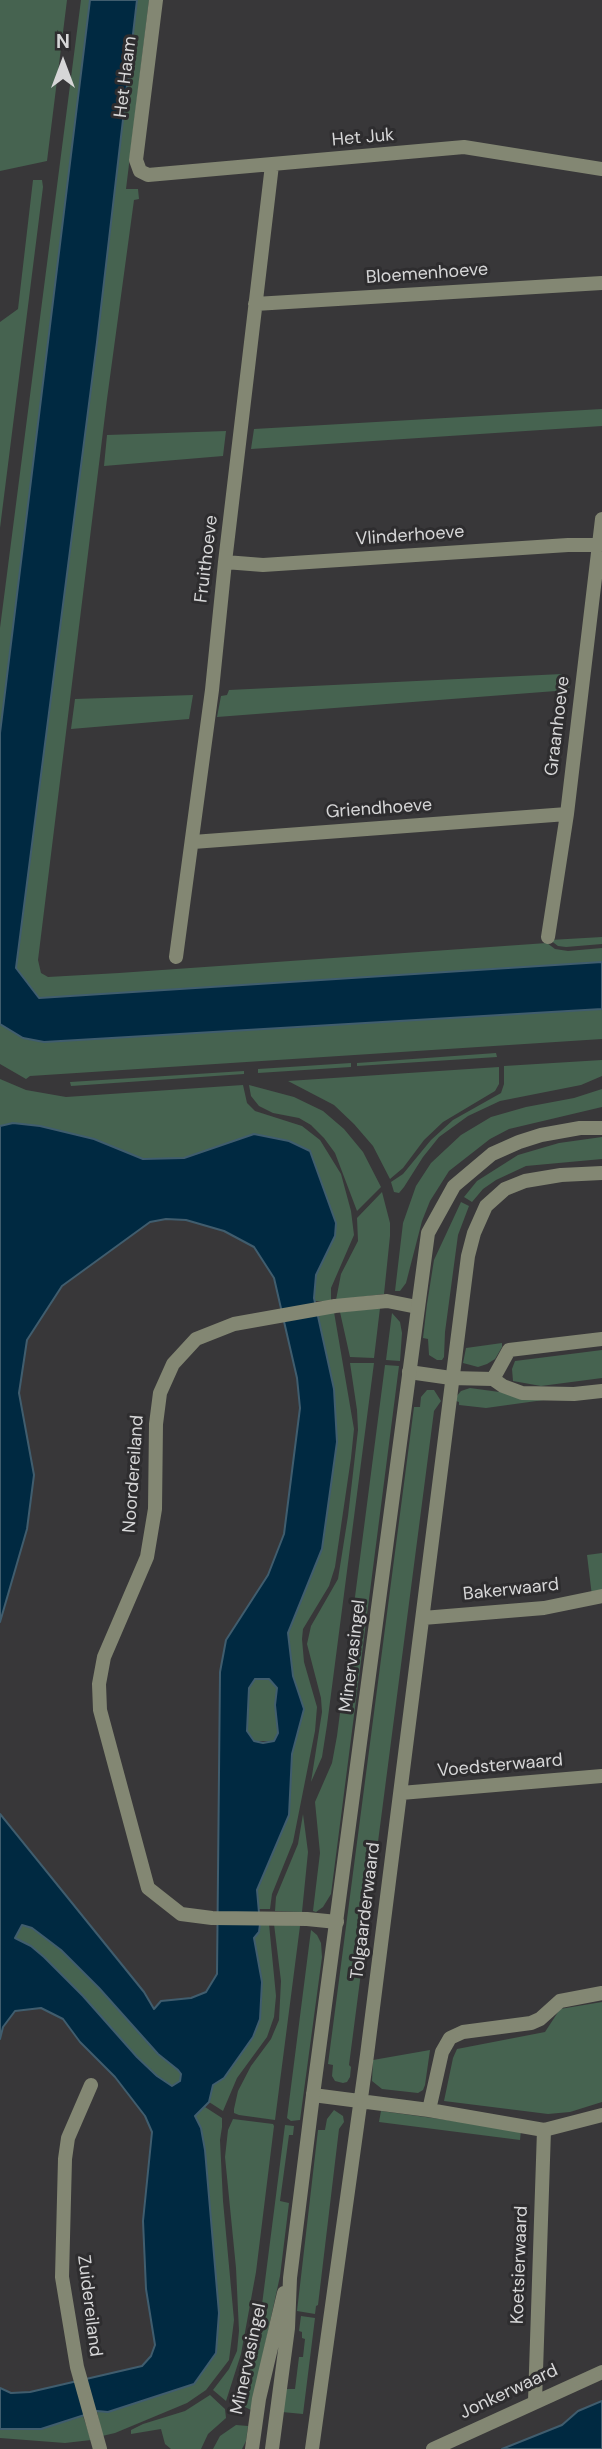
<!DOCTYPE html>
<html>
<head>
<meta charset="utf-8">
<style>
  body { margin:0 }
  #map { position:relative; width:602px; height:2449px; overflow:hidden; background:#383739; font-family:"DM Sans",sans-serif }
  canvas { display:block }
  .north { position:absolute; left:28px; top:28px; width:70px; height:70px; -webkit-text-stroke:5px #2e2d2f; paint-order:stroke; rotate:0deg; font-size:19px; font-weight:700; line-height:28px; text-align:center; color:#d6d6d7 }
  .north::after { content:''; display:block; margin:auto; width:24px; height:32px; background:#d6d6d7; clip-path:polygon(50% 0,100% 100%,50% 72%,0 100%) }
</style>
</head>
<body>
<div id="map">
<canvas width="602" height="2449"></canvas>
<div class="north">N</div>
</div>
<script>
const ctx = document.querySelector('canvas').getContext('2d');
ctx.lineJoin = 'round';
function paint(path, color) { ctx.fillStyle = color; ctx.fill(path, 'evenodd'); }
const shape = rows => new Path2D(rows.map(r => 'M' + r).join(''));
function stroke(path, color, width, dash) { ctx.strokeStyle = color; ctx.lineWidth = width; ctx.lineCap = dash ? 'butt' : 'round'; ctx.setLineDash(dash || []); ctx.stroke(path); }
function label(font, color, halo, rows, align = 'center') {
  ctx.font = font + ' "DM Sans",sans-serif'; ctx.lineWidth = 6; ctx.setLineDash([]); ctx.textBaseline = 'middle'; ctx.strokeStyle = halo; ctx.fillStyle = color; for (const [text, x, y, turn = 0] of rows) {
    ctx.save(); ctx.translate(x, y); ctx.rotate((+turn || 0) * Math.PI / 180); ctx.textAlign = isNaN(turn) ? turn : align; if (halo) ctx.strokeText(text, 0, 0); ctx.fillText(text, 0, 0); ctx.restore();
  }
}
const green = shape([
  [0,0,67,0,47,161,0,171],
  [81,0,90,0,0,733,0,628],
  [137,0,149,0,126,189,138,189,139,199,134,200,107,399,38,960,41,973,48,977,119,973,547,943,555,949,568,951,602,948,602,962,39,998,16,968,97,342],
  [33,180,42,180,43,187,0,528,0,322,18,309],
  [602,409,602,426,251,449,254,429],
  [226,431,223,456,104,466,107,435],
  [562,674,563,679,570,679,569,690,217,717,221,696,227,695,229,690],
  [193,695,189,719,71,729,75,699],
  [602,937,602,944,566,947,558,946,550,940],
  [602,1009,602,1039,30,1076,26,1079,0,1064,0,1024,23,1038,44,1042],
  [496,1053,497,1057,357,1066,357,1063],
  [602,1060,602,1076,581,1085,500,1101,468,1116,439,1137,423,1157,404,1187,399,1193,394,1192,391,1182,403,1174,431,1140,453,1120,501,1093,504,1084,504,1066],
  [351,1063,351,1067,258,1073,258,1069],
  [499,1067,499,1084,495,1091,443,1122,424,1140,403,1168,390,1179,373,1146,354,1124,334,1105,288,1081],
  [244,1071,244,1074,114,1083,71,1086,70,1082],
  [0,1079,26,1090,66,1097,243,1085,247,1103,255,1111,302,1126,320,1140,341,1174,351,1211,354,1235,331,1288,331,1301,314,1301,314,1298,316,1275,335,1236,254,1134,184,1158,143,1159,94,1139,40,1126,13,1123,0,1126],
  [249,1085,294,1097,323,1111,344,1129,363,1152,381,1187,357,1211,335,1153,324,1138,311,1125,299,1118,273,1113,259,1106,251,1096],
  [602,1089,602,1107,509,1129,490,1139,449,1171,430,1201,422,1221,406,1283,400,1291,395,1291,403,1223,416,1186,431,1163,461,1135,491,1117,526,1107,574,1098],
  [602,1137,602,1159,526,1166,496,1180,483,1189,472,1202,464,1197,477,1181,518,1155,559,1143],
  [382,1192,390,1223,390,1236,384,1294,336,1300,341,1274,358,1241,357,1218],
  [461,1202,469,1206,458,1235,445,1332,444,1357,442,1360,437,1360,429,1355,428,1339,423,1338,427,1304,434,1260],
  [380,1308,374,1358,350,1357,340,1312],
  [334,1312,354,1429,351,1458,335,1567,329,1586,303,1629,302,1639,304,1662,317,1707,315,1731,293,1842,272,1894,270,1909,259,1909,257,1890,289,1815,292,1754,304,1709,293,1676,288,1633,300,1603,334,1389,317,1314],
  [392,1313,400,1322,402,1333,400,1361,386,1360],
  [502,1343,502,1347,495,1359,487,1364,478,1367,463,1363,466,1348],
  [602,1350,602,1378,541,1386,513,1381,512,1369,515,1361],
  [350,1363,374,1363,327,1725,322,1757,311,1782,322,1712,321,1698,307,1644,311,1626,338,1579,348,1516,358,1430,357,1410],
  [385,1365,399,1366,331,1894,323,1907,316,1912,313,1911,320,1853,315,1802,332,1763,337,1736],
  [470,1388,551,1399,486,1408,459,1405,459,1402,456,1401,456,1397,461,1391],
  [427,1390,434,1390,441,1401,434,1411,349,2065,351,2067,350,2077,347,2082,343,2083,335,2081,332,2076,333,2065,328,2064,414,1407,420,1407,421,1397],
  [602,1553,602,1594,592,1596,587,1555],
  [255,1678,269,1678,277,1688,275,1705,278,1733,274,1741,254,1741,247,1731,249,1688],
  [303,1814,308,1852,302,1912,275,1911,276,1897,298,1844],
  [260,1924,269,1924,276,1996,274,2017,267,2037,237,2078,223,2111,209,2102,213,2085,224,2078,253,2037,262,1982,254,1938],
  [274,1924,300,1926,275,2120,239,2115,234,2113,234,2109,238,2091,251,2066,271,2039,279,2020,281,1981],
  [22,1925,32,1928,61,1950,99,1988,158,2054,178,2070,181,2074,180,2081,172,2086,157,2076,137,2057,83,1996,44,1957,31,1946,15,1938],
  [311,1930,317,1935,321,1943,322,1957,300,2120,291,2121,287,2118],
  [602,2002,602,2102,570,2112,548,2114,444,2101,453,2058,457,2049,545,2032,560,2009],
  [430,2050,425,2085,423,2090,418,2093,382,2089,372,2081,373,2060],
  [205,2107,222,2118,222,2127,220,2140,223,2201,234,2320,229,2360,206,2390,187,2403,115,2433,102,2436,97,2411,108,2412,219,2313,205,2150,201,2128,194,2116],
  [334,2110,343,2116,344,2122,339,2129,318,2305,316,2306,315,2314,297,2311,318,2130,325,2130,327,2119],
  [381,2111,521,2130,520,2140,379,2122],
  [233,2119,273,2124,274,2126,256,2272,241,2354,226,2401,213,2390,229,2369,237,2351,239,2331,236,2268,225,2157,228,2130],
  [285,2125,294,2126,293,2135,289,2135,280,2201,289,2203,280,2276,251,2410,245,2407,238,2398,249,2372,259,2328],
  [301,2316,315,2318,303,2414,282,2412,286,2389,295,2389,299,2357,303,2357,305,2339,302,2338,302,2332,299,2331],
  [210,2395,225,2409,226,2418,208,2434,201,2449,171,2449,165,2444,161,2429,131,2434,131,2430,143,2424,185,2411],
  [83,2416,91,2440,65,2443,0,2438,0,2429,41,2429],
  [236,2425,248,2426,246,2441,242,2449,213,2449,220,2436]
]);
const water = shape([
  [90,0,137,0,97,342,16,968,39,998,602,962,602,1009,44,1042,23,1038,0,1024,0,733,90,0],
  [13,1123,40,1126,94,1139,143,1159,184,1158,254,1134,289,1141,310,1151,336,1223,335,1236,316,1275,314,1298,334,1389,337,1442,322,1549,288,1633,293,1676,304,1709,292,1754,289,1815,257,1890,260,1924,259,1932,254,1938,262,1982,260,2019,253,2037,224,2078,213,2085,209,2102,195,2116,201,2128,205,2150,219,2313,216,2353,194,2384,108,2412,97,2411,41,2429,0,2429,0,2388,11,2393,30,2392,142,2366,151,2356,155,2345,146,2289,143,2221,152,2132,145,2116,115,2077,80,2042,63,2019,41,2008,15,2011,3,2027,0,2039,0,1814,144,1992,154,2009,161,2001,191,1998,206,1992,217,1974,220,1672,226,1640,268,1575,284,1534,300,1408,297,1378,274,1278,254,1247,224,1231,186,1220,166,1219,150,1222,62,1286,27,1340,19,1393,34,1475,27,1529,0,1622,0,1126,13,1123],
  [255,1679,269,1679,277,1688,275,1705,278,1733,274,1741,263,1743,254,1741,247,1731,249,1688,255,1679],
  [22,1925,32,1928,61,1950,99,1988,158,2054,178,2070,181,2074,180,2081,172,2086,157,2076,137,2057,83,1996,44,1957,31,1946,15,1938,22,1925],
  [602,2401,602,2449,502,2449,562,2425,578,2411,602,2401]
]);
const minor = shape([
  [156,0,136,160,140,171,148,175,464,147,602,169],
  [255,304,602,283],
  [225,562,263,565,568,545,599,545],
  [193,842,567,814],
  [548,937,567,814,602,519],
  [176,957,212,690,225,562,272,165],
  [409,1372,451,1378,493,1379,503,1386,522,1393,574,1394,602,1391],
  [493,1379,509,1350,602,1339],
  [423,1618,544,1608,602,1596],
  [401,1793,602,1776],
  [337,1922,307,1919,212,1918,181,1914,148,1888,100,1710,99,1684,104,1657,147,1557,155,1509,156,1424,160,1393,173,1364,196,1339,234,1324,335,1306,387,1301,417,1307],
  [91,2085,68,2138,65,2159,62,2277,77,2367,100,2449],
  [313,2095,429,2110,544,2130,602,2115],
  [429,2110,442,2052,450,2038,463,2032,531,2023,540,2019,560,2001,602,1993],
  [535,2401,544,2130],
  [312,2449,367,2055,468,1256,474,1233,486,1206,505,1189,525,1181,561,1175,602,1173],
  [433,2449,602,2372]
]);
const tertiary = shape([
  [252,2449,259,2399,284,2293],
  [272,2449,288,2328,290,2278,313,2095,428,1233,454,1186,492,1154,519,1142,541,1135,580,1128,602,1128]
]);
const streetNames = [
  ["Het Haam",126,77,-83],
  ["Het Juk",363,138,-5],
  ["Bloemenhoeve",427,274,-4],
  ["Vlinderhoeve",410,536,-4],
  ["Fruithoeve",207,559,-83],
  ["Graanhoeve",558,726,-83],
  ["Griendhoeve",379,809,-4],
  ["Noordereiland",134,1474,-86],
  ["Bakerwaard",511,1590,-6],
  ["Minervasingel",353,1656,-83],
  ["Voedsterwaard",500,1766,-5],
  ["Tolgaarderwaard",366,1911,-83],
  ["Koetsierwaard",520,2265,-88],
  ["Zuidereiland",89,2306,83],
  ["Minervasingel",249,2359,-78],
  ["Jonkerwaard",509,2392,-25]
];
paint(green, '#466350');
paint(water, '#002941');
stroke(water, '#405d6e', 2);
stroke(minor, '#838773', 14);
stroke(tertiary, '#838773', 14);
label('18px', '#d6d6d7', '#2e2d2f', streetNames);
</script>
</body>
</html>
